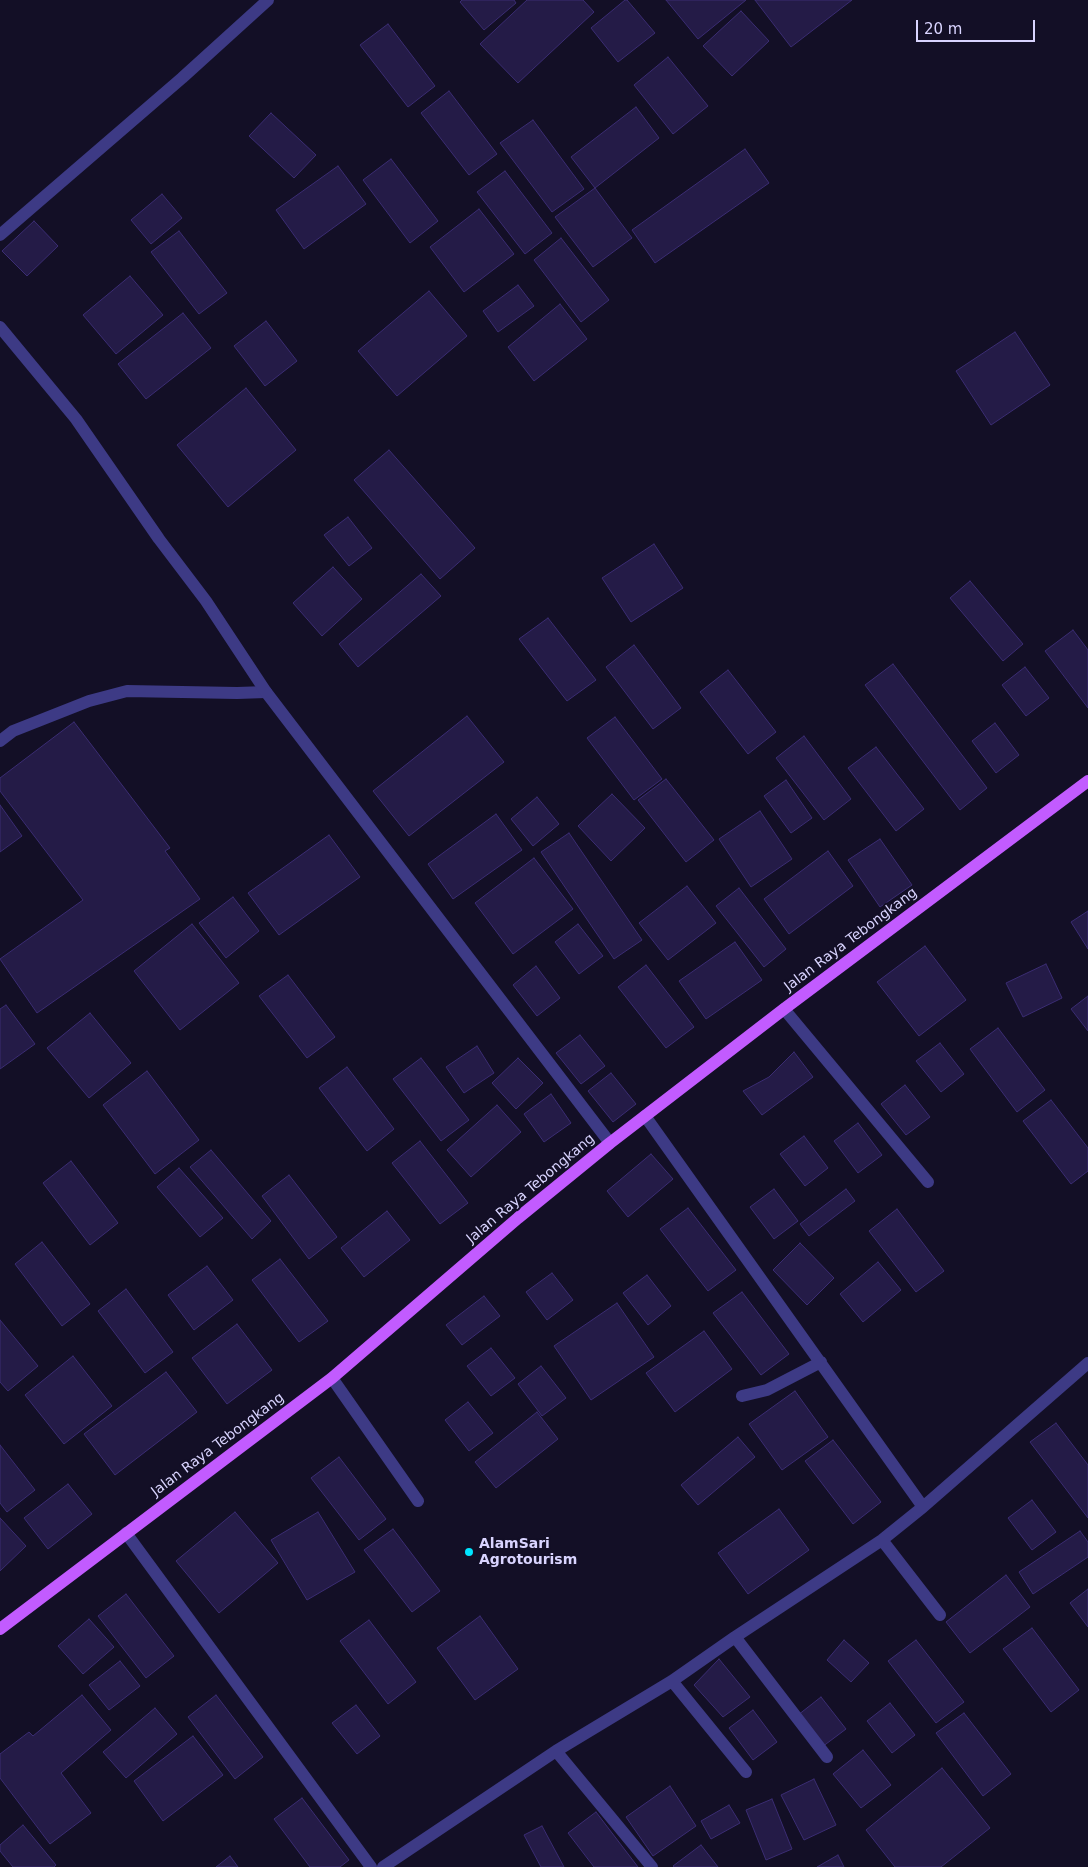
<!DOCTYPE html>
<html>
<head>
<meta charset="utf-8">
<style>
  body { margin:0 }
  #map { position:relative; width:1088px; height:1867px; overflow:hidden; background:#130f26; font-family:"DejaVu Sans",sans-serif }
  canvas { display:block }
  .scale { position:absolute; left:916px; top:20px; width:119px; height:22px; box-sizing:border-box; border:2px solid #d9d4ff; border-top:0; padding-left:6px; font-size:15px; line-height:18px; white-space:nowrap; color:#d9d4ff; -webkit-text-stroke:4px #130f26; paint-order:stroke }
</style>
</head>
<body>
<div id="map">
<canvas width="1088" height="1867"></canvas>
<div class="scale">20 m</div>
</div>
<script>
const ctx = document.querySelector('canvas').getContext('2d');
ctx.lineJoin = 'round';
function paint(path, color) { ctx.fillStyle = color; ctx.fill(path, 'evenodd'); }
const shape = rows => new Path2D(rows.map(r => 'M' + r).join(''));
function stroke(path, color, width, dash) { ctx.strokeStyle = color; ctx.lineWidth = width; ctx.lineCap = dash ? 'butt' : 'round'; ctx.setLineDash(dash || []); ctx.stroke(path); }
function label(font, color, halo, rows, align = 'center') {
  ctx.font = font + ' "DejaVu Sans",sans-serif'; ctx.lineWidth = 4; ctx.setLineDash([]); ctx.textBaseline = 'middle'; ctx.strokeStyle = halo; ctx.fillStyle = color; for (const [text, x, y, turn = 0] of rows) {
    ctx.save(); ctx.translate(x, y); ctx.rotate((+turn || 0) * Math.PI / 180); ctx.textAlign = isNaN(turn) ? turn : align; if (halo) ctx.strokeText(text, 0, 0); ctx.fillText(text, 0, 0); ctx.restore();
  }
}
const building = shape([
  [462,0,514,0,516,3,484,30,460,2,462,0],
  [527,0,583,0,594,12,518,83,480,44,527,0],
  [625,0,627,0,655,33,618,62,591,28,625,0],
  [666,0,746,0,698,39,666,0],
  [755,0,852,0,791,47,755,0],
  [741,11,769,41,732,76,703,46,741,11],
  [388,24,435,86,408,107,360,45,388,24],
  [668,57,708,106,673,134,634,85,668,57],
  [449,91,497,154,469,175,421,113,449,91],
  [636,107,659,138,595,188,571,157,636,107],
  [271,113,316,155,294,178,249,136,271,113],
  [533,120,584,189,552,212,500,143,533,120],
  [745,149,769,183,655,263,632,230,745,149],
  [391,159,438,221,410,243,363,180,391,159],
  [338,166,366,204,304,249,276,210,338,166],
  [505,171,552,233,525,254,477,192,505,171],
  [595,188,632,238,593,267,555,217,595,188],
  [162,194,182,218,151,244,131,220,162,194],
  [479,209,514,254,464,292,430,247,479,209],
  [34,221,58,246,27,276,2,251,34,221],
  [179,231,227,293,199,314,151,252,179,231],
  [561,238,609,300,581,322,534,260,561,238],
  [130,276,163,315,116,354,83,315,130,276],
  [518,285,534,306,498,332,483,311,518,285],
  [429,291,467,336,397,396,358,351,429,291],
  [560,304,587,339,534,381,508,347,560,304],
  [183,313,211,348,146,399,118,364,183,313],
  [266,321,297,361,265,386,234,346,266,321],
  [1015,332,1050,385,991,425,956,371,1015,332],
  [246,388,296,450,228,507,177,445,246,388],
  [389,450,475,548,440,579,354,480,389,450],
  [348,517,372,548,349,566,324,535,348,517],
  [654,544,683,588,631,622,602,578,654,544],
  [333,567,362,599,322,636,293,603,333,567],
  [421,574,441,596,358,667,339,644,421,574],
  [970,581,1023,644,1003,661,950,598,970,581],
  [548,618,596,680,567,701,519,639,548,618],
  [1073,630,1088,650,1088,708,1045,651,1073,630],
  [634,645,681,708,653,729,606,667,634,645],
  [893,664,987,788,960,810,865,685,893,664],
  [1025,667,1049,698,1026,716,1002,685,1025,667],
  [728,670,776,732,748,754,700,692,728,670],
  [467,716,504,762,409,836,373,791,467,716],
  [615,717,662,779,634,800,587,738,615,717],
  [74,722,170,848,165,851,200,899,37,1013,0,959,83,900,0,791,0,778,74,722],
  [995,723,1019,755,996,773,972,741,995,723],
  [804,736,851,799,824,820,776,758,804,736],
  [876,747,924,809,896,831,848,768,876,747],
  [666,779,714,840,686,862,638,800,666,779],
  [786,780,812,818,791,833,764,796,786,780],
  [612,794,645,828,611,861,578,826,612,794],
  [537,797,559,824,533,846,511,819,537,797],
  [0,805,22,836,0,852,0,805],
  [760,811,792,859,751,887,719,839,760,811],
  [496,814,522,850,453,899,428,864,496,814],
  [569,833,642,940,614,959,541,852,569,833],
  [329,835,360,877,279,935,248,893,329,835],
  [880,839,912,885,880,907,848,860,880,839],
  [828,851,853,886,789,934,764,899,828,851],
  [534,858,573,909,513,954,475,903,534,858],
  [687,886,716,923,668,960,639,923,687,886],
  [739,888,786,949,764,967,716,906,739,888],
  [233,897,259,931,226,958,199,923,233,897],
  [1088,911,1088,949,1071,922,1088,911],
  [192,924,239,983,180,1030,134,971,192,924],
  [578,924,603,956,579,974,555,942,578,924],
  [735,942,762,980,706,1019,679,981,735,942],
  [925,946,966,1000,919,1036,877,982,925,946],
  [1046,964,1062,998,1023,1017,1006,983,1046,964],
  [646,965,694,1027,666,1048,618,987,646,965],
  [536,966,560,998,537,1016,513,985,536,966],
  [288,975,335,1037,307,1058,259,996,288,975],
  [1088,996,1088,1031,1071,1009,1088,996],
  [6,1005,35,1044,0,1069,0,1009,6,1005],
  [90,1013,131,1063,89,1098,47,1048,90,1013],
  [998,1028,1045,1090,1017,1112,970,1049,998,1028],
  [580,1035,605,1066,581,1084,556,1053,580,1035],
  [940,1043,964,1074,941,1092,916,1061,940,1043],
  [477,1046,494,1073,464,1093,446,1067,477,1046],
  [794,1052,813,1077,762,1115,743,1091,769,1077,794,1052],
  [421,1058,469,1120,441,1141,393,1079,421,1058],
  [518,1058,543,1083,516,1109,492,1083,518,1058],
  [347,1067,394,1129,367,1151,319,1088,347,1067],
  [147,1071,199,1140,155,1174,103,1105,147,1071],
  [611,1073,636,1104,613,1122,588,1091,611,1073],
  [905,1085,930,1117,906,1135,881,1104,905,1085],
  [551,1094,571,1123,544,1142,524,1114,551,1094],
  [1051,1100,1088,1148,1088,1171,1071,1184,1023,1121,1051,1100],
  [497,1105,521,1132,471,1177,447,1150,497,1105],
  [858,1123,882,1155,858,1173,834,1141,858,1123],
  [804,1136,828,1168,805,1186,780,1154,804,1136],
  [420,1141,468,1203,440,1224,392,1163,420,1141],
  [211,1150,271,1221,252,1239,190,1167,211,1150],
  [651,1154,673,1179,628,1217,607,1191,651,1154],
  [71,1161,118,1223,90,1245,43,1183,71,1161],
  [179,1168,223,1218,200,1237,157,1187,179,1168],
  [289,1175,337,1237,309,1259,262,1196,289,1175],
  [774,1189,798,1221,774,1239,750,1207,774,1189],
  [846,1189,855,1201,809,1236,800,1224,846,1189],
  [688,1208,736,1270,708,1291,660,1229,688,1208],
  [897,1209,944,1271,916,1292,869,1231,897,1209],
  [387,1211,410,1240,364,1277,341,1248,387,1211],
  [42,1242,90,1304,62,1326,15,1264,42,1242],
  [800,1243,834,1278,807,1305,773,1270,800,1243],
  [280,1259,328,1321,299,1342,252,1280,280,1259],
  [878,1262,901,1290,863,1322,840,1294,878,1262],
  [207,1266,233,1300,194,1330,168,1295,207,1266],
  [552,1273,573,1300,547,1320,526,1292,552,1273],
  [647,1275,671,1306,648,1325,623,1293,647,1275],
  [126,1289,173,1352,145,1373,98,1311,126,1289],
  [742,1292,789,1354,761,1375,713,1313,742,1292],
  [484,1296,500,1316,462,1345,446,1325,484,1296],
  [617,1303,654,1357,591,1400,554,1346,617,1303],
  [0,1320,38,1366,8,1391,0,1382,0,1320],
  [237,1324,272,1370,227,1404,192,1358,237,1324],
  [704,1331,732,1369,675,1412,646,1373,704,1331],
  [491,1348,515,1378,491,1396,467,1366,491,1348],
  [73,1356,112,1406,64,1444,25,1395,73,1356],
  [541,1366,566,1398,542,1416,518,1384,541,1366],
  [166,1372,197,1412,115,1475,84,1434,166,1372],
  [795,1391,828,1437,782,1470,749,1424,795,1391],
  [468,1402,493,1433,469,1451,445,1420,468,1402],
  [537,1412,558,1439,496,1488,475,1462,537,1412],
  [1056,1423,1088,1465,1088,1518,1030,1442,1056,1423],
  [738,1437,755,1457,698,1505,681,1485,738,1437],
  [833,1440,881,1502,853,1524,805,1461,833,1440],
  [0,1445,35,1490,7,1512,0,1503,0,1445],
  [339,1457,386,1519,359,1540,311,1478,339,1457],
  [68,1484,92,1514,48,1549,24,1518,68,1484],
  [1032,1500,1056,1532,1032,1550,1008,1518,1032,1500],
  [779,1509,809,1550,748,1594,718,1553,779,1509],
  [235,1512,278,1563,219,1613,176,1561,235,1512],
  [318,1512,355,1572,307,1600,271,1540,318,1512],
  [0,1518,26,1546,0,1571,0,1518],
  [393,1529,440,1591,412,1612,364,1550,393,1529],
  [1080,1531,1088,1542,1088,1557,1033,1594,1019,1572,1080,1531],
  [1006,1575,1030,1607,970,1653,946,1622,1006,1575],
  [1088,1589,1088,1627,1070,1603,1088,1589],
  [126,1594,174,1656,146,1678,98,1616,126,1594],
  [480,1616,518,1669,475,1700,437,1648,480,1616],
  [89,1619,114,1647,83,1674,58,1646,89,1619],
  [369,1620,416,1682,388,1704,340,1641,369,1620],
  [1032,1628,1079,1690,1051,1712,1003,1649,1032,1628],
  [844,1640,869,1663,851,1682,827,1660,844,1640],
  [916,1640,964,1702,936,1723,888,1661,916,1640],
  [719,1659,750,1697,723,1717,694,1685,719,1659],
  [120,1661,140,1686,109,1710,89,1685,120,1661],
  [82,1695,111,1730,61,1773,91,1813,50,1844,0,1778,0,1754,29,1732,33,1736,82,1695],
  [216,1695,263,1757,235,1779,188,1717,216,1695],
  [821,1697,846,1729,822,1747,798,1715,821,1697],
  [890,1703,915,1735,892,1753,867,1721,890,1703],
  [356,1705,380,1736,357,1754,332,1723,356,1705],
  [155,1708,177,1734,126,1778,103,1752,155,1708],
  [753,1710,777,1742,753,1760,729,1728,753,1710],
  [964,1713,1011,1774,983,1796,936,1733,964,1713],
  [193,1736,223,1775,163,1821,134,1781,193,1736],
  [863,1750,891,1785,861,1808,833,1774,863,1750],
  [942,1768,990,1828,941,1867,895,1867,866,1830,942,1768],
  [814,1779,836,1825,804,1840,781,1795,814,1779],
  [670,1786,696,1826,653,1856,626,1817,670,1786],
  [302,1798,349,1860,340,1867,310,1867,274,1819,302,1798],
  [772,1799,792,1849,766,1860,746,1810,772,1799],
  [729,1805,740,1823,711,1839,701,1821,729,1805],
  [596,1812,638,1867,594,1867,568,1833,596,1812],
  [23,1825,56,1865,54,1867,13,1867,0,1851,0,1845,23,1825],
  [542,1826,564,1867,541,1867,524,1835,542,1826],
  [701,1845,718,1867,674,1867,673,1866,701,1845],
  [838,1855,844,1867,817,1867,838,1855],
  [230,1856,238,1867,216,1867,230,1856]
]);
const lane = shape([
  [0,741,13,731,89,701,127,691,237,693,266,692],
  [332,1378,418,1501]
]);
const street = shape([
  [0,235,182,78,268,0],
  [0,327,76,419,159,539,206,601,266,692,610,1143],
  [784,1009,928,1182],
  [645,1116,923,1507],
  [742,1396,767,1390,821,1362],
  [126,1533,371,1867],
  [882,1540,940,1615],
  [735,1637,827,1757],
  [672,1681,746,1772],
  [556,1751,652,1867],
  [383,1867,556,1751,672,1681,735,1637,882,1540,923,1507,1088,1363]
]);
const primary = shape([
  [0,1629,332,1378,518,1218,610,1143,784,1009,1088,781]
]);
const markers = [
  [469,1552,5,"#00e5ff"]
];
const streetNames = [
  ["Jalan Raya Tebongkang",851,940,-37],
  ["Jalan Raya Tebongkang",531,1189,-40],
  ["Jalan Raya Tebongkang",218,1445,-37]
];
const poiNames = [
  ["AlamSari",479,1544],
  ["Agrotourism",479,1560]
];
paint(building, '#241b47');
stroke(building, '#3b2d73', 1);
stroke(lane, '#3d3a85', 12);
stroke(street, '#3d3a85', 12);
stroke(primary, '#c25bff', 12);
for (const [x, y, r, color] of markers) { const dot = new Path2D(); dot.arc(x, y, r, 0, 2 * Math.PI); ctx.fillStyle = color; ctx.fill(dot); stroke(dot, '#130f26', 2); }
label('14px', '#d9d4ff', '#130f26', streetNames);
label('bold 14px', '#d9d4ff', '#130f26', poiNames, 'left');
</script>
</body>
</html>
